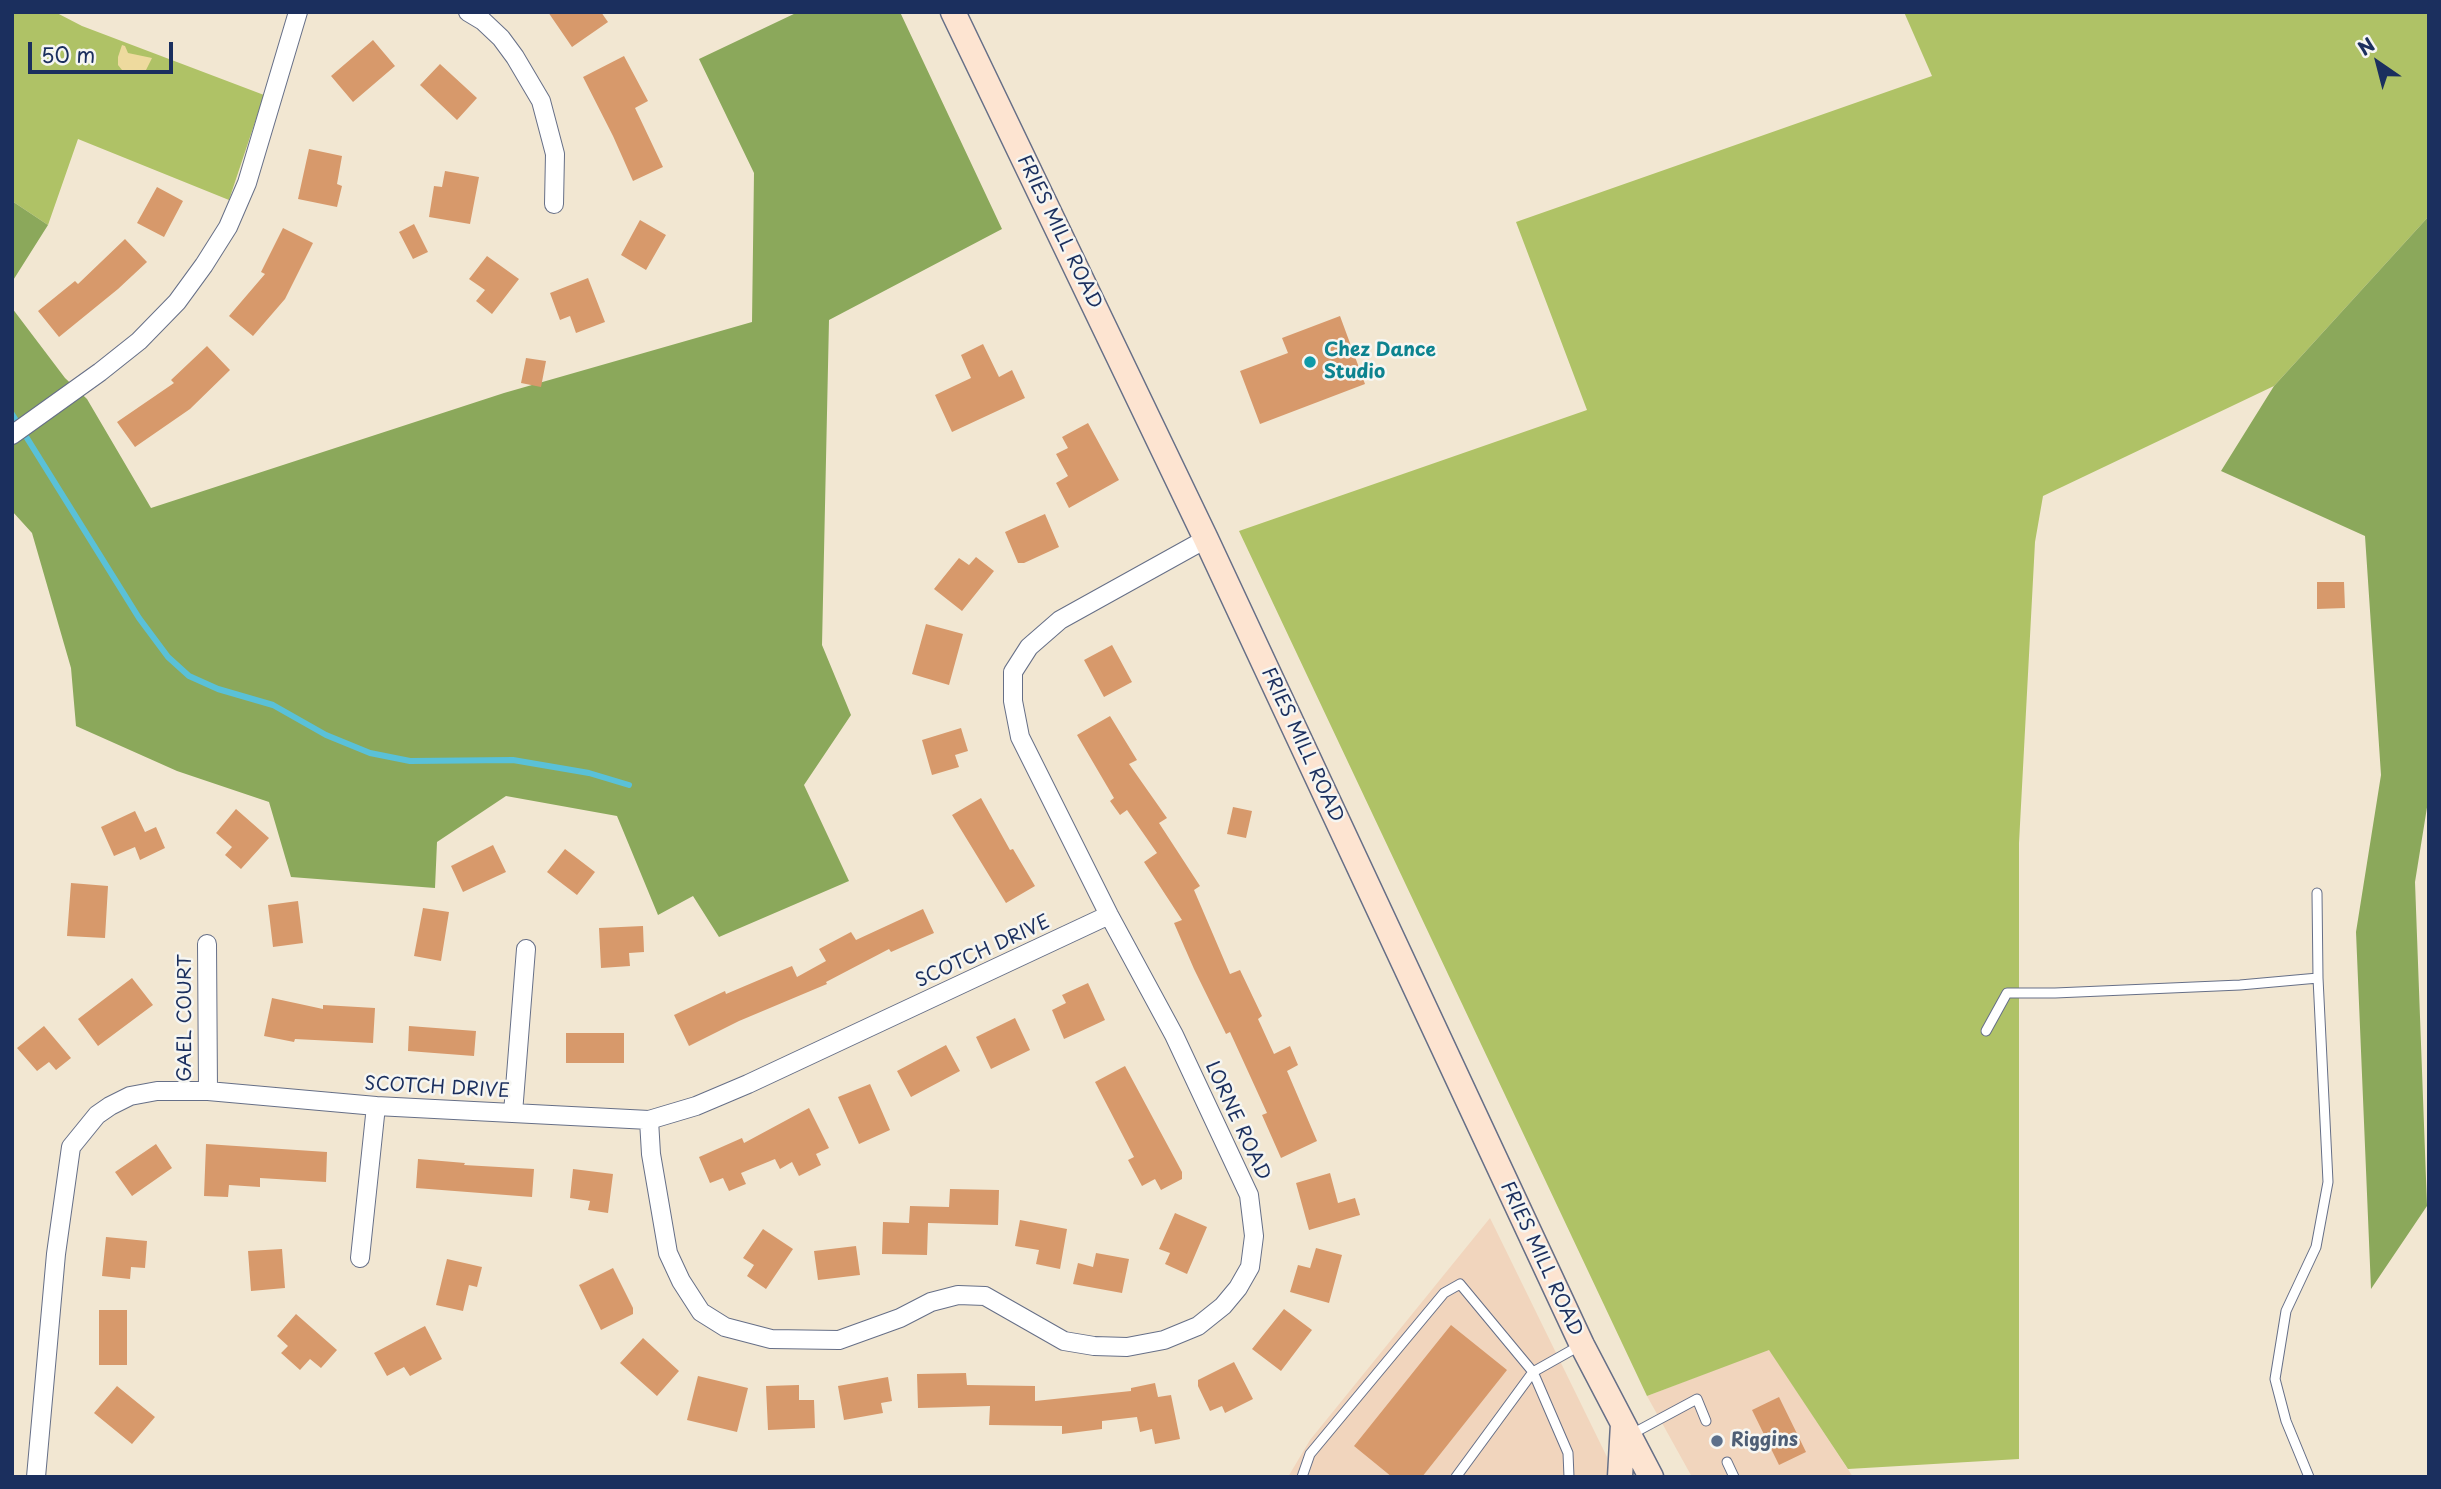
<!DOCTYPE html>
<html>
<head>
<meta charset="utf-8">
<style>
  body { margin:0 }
  #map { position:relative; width:2441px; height:1489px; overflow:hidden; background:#f2e7d2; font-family:"Playpen Sans",sans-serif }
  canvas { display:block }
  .frame { position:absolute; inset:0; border:14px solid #1b2f5e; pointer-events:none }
  .north { position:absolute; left:2343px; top:28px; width:70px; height:70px; -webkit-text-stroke:5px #f6f6f2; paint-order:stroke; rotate:325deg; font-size:19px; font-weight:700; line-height:28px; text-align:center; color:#1b2f5e }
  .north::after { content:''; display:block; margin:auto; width:24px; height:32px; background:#1b2f5e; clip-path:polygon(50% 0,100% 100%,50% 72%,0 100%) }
  .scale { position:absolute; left:28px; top:42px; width:145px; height:32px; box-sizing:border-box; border:4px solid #1b2f5e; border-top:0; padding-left:9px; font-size:21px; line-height:24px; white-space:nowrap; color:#1b2f5e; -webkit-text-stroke:5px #f6f6f2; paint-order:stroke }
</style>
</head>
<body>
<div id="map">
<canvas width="2441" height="1489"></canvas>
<div class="frame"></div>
<div class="north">N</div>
<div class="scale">50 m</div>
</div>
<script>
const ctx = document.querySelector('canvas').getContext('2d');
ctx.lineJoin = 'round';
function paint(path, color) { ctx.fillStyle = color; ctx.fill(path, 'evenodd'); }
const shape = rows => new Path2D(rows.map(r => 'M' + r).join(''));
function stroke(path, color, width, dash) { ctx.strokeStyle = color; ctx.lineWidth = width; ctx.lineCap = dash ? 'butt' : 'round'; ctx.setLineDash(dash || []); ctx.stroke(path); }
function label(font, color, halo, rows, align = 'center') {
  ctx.font = font + ' "Playpen Sans",sans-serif'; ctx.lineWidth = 5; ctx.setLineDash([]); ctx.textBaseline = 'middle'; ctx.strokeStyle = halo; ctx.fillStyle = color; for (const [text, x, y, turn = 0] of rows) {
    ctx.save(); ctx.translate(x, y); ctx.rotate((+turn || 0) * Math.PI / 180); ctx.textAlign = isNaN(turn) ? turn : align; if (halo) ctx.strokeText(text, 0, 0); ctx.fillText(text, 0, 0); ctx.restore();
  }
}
const built = shape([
  [1490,1218,1607,1457,1608,1477,1288,1477,1310,1440],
  [1769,1349,1853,1477,1692,1477,1647,1396]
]);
const green = shape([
  [12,12,55,12,82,26,264,95,229,200,78,139,48,225,12,201],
  [1904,12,2429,12,2429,216,2274,386,2043,496,2035,542,2019,843,2019,1459,1848,1469,1769,1350,1647,1396,1239,531,1587,410,1516,222,1932,76]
]);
const forest = shape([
  [798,12,900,12,1002,229,829,320,822,645,851,715,804,785,849,881,719,937,693,896,658,915,617,816,506,796,437,842,435,888,291,877,269,802,177,771,76,726,71,668,32,533,12,511,12,308,65,378,87,399,151,508,504,393,752,322,754,173,699,59],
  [12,201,48,225,12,282],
  [2429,216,2429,795,2415,882,2427,1206,2371,1289,2356,932,2381,775,2365,536,2221,471,2274,386]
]);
const sand = shape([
  [122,45,125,46,128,53,152,58,146,70,140,72,122,70,118,65,118,57]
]);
const stream = shape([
  [12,414,139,618,168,657,189,676,218,689,273,705,326,735,370,753,410,761,513,760,589,773,629,785]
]);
const building = shape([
  [548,12,601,12,608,22,572,47],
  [373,40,395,66,353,102,331,76],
  [624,56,648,101,635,108,663,167,633,181,613,136,583,77],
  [440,64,477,98,457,120,420,85],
  [309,149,342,156,337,184,342,186,337,207,298,199],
  [445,171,479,177,470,224,429,217,434,186,442,187],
  [157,187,183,201,164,237,137,223],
  [640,220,666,235,646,270,621,255],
  [414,224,428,252,413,259,399,232],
  [283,228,313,243,285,299,253,336,229,316,265,274,261,272],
  [125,239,147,262,118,289,59,337,38,311,75,281,78,284],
  [487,256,519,279,492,314,476,301,485,290,469,279],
  [588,278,605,322,576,333,570,316,560,320,550,293],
  [1340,316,1365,384,1260,424,1240,371,1288,353,1282,338],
  [983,344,999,377,1012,370,1025,398,952,432,935,395,971,378,961,355],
  [207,346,230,370,190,409,135,447,117,422,174,383,171,380],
  [526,358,546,361,541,387,521,383],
  [1088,423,1119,480,1069,508,1056,483,1068,476,1056,454,1068,448,1062,437],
  [1045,514,1059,547,1024,563,1018,563,1005,532],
  [976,557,994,571,962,611,934,589,959,558,969,565],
  [2317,582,2344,582,2345,608,2317,609],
  [926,624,963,634,949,685,912,674],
  [1112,645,1132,682,1104,697,1084,660],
  [1110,716,1137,760,1129,764,1167,818,1159,823,1200,886,1194,890,1230,974,1240,970,1262,1016,1258,1019,1274,1054,1290,1046,1298,1065,1287,1071,1317,1141,1281,1158,1262,1115,1267,1113,1230,1032,1226,1034,1194,969,1174,923,1182,920,1144,862,1157,853,1127,810,1120,815,1110,801,1114,798,1077,735],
  [961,728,968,751,955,755,959,767,932,775,922,740],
  [981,798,1010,850,1013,849,1035,886,1006,903,952,815],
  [1233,807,1252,811,1246,838,1227,834],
  [236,809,269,838,241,869,225,855,232,847,216,833],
  [135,811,145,832,156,827,165,848,140,860,135,847,114,856,101,827],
  [493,845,506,872,463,892,451,866],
  [565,849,595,872,577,895,547,872],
  [71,883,108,886,105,938,67,936],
  [298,901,303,943,273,947,268,905],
  [423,908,449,912,441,961,414,956],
  [923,909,934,933,891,952,889,949,826,982,827,984,739,1021,689,1046,674,1015,725,991,726,994,792,966,797,977,826,961,819,949,851,932,856,940],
  [643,926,644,952,629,953,630,966,601,968,599,928],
  [132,978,153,1005,98,1046,78,1019],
  [1088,983,1105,1020,1064,1039,1052,1010,1066,1003,1062,995],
  [272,998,323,1009,323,1005,375,1008,373,1043,295,1039,294,1042,264,1036],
  [1015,1018,1030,1050,991,1069,976,1037],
  [44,1026,71,1058,56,1070,49,1062,37,1071,17,1048],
  [409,1026,476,1031,474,1056,408,1051],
  [566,1033,624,1033,624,1063,566,1063],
  [946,1045,960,1071,911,1097,897,1071],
  [1125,1066,1182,1172,1182,1179,1161,1190,1155,1179,1142,1186,1128,1160,1134,1157,1095,1082],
  [870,1084,890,1130,859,1144,838,1097],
  [809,1108,829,1148,816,1154,821,1165,799,1176,792,1162,780,1169,775,1159,741,1173,746,1184,729,1191,723,1178,710,1183,699,1157,742,1138,744,1143],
  [156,1144,172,1168,132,1196,115,1172],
  [206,1144,327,1152,326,1182,260,1178,260,1187,229,1185,228,1197,204,1196],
  [418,1159,465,1163,464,1165,534,1169,532,1197,416,1188],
  [573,1169,613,1174,608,1213,588,1210,590,1201,570,1198],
  [1330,1173,1338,1203,1355,1198,1360,1215,1309,1230,1296,1183],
  [950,1189,999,1190,998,1225,928,1223,927,1255,882,1254,883,1222,909,1223,910,1206,949,1207],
  [1175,1213,1207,1227,1187,1274,1165,1264,1170,1253,1159,1249],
  [1020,1220,1067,1229,1060,1269,1036,1264,1039,1250,1015,1246],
  [763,1229,793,1249,766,1289,747,1276,754,1265,743,1258],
  [106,1237,147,1241,145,1268,131,1267,130,1279,102,1276],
  [856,1246,860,1275,818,1280,814,1251],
  [1316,1248,1342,1255,1329,1303,1290,1292,1298,1265,1310,1268],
  [282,1249,285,1288,251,1291,248,1251],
  [1096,1253,1129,1259,1122,1293,1073,1284,1078,1263,1093,1267],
  [447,1259,482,1267,477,1287,469,1285,463,1311,436,1305],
  [613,1268,633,1308,633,1314,601,1330,579,1285],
  [1284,1309,1312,1330,1281,1371,1252,1349],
  [99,1310,127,1310,127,1365,99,1365],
  [296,1314,337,1350,321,1368,310,1359,300,1370,281,1353,288,1346,277,1336],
  [1451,1325,1507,1370,1422,1477,1392,1477,1354,1446],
  [425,1326,442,1359,410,1376,404,1367,387,1376,374,1353],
  [643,1338,679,1371,657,1396,620,1363],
  [1234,1362,1253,1399,1225,1413,1222,1406,1210,1411,1198,1386,1198,1380],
  [966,1373,967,1385,1035,1386,1035,1401,1131,1391,1131,1388,1155,1383,1158,1397,1171,1395,1180,1439,1155,1444,1152,1429,1140,1432,1137,1417,1102,1421,1102,1429,1062,1434,1062,1426,989,1425,990,1406,918,1408,917,1374],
  [698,1376,748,1388,737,1432,687,1420],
  [888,1377,892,1401,881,1403,883,1413,844,1420,838,1386],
  [799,1385,799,1400,814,1400,815,1428,768,1430,766,1386],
  [117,1386,155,1417,132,1444,94,1413],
  [1779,1397,1806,1452,1779,1465,1752,1410]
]);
const lane = shape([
  [1986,1031,2007,993,2055,993,2240,985,2318,978],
  [1630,1435,1697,1399,1706,1421],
  [1727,1462,1734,1477],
  [1302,1477,1310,1454,1444,1293,1460,1284,1533,1372,1581,1345],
  [1456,1477,1533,1372,1568,1453,1569,1477],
  [2309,1477,2286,1421,2275,1379,2286,1311,2316,1247,2328,1182,2318,978,2317,893]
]);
const street = shape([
  [468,12,483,21,501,38,515,57,541,101,555,154,554,204],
  [12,435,100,372,139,341,177,302,204,265,228,227,247,183,298,12],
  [207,944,208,1091],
  [513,1113,526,949],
  [649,1120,651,1154,668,1253,681,1281,701,1312,725,1327,771,1339,839,1340,900,1318,931,1302,958,1295,985,1296,1064,1341,1094,1346,1127,1347,1164,1340,1198,1326,1223,1306,1238,1288,1250,1267,1254,1236,1249,1195,1174,1035,1109,915,1020,737,1013,701,1013,672,1029,647,1060,620,1206,539],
  [360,1258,376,1106],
  [36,1477,56,1254,71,1147,97,1115,110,1106,130,1096,157,1091,208,1091,376,1106,649,1120,696,1106,748,1084,1109,915]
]);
const secondary = shape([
  [953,12,1206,539,1582,1345,1651,1477],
  [1620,1477,1623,1424]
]);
const markers = [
  [1310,362,7,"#0f9aa8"],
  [1717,1441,7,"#5c6f8a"]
];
const streetNames = [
  ["FRIES MILL ROAD",1059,232,64],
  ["FRIES MILL ROAD",1302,745,65],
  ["SCOTCH DRIVE",983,952,-25],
  ["GAEL COURT",186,1018,-90],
  ["SCOTCH DRIVE",437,1088,3],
  ["LORNE ROAD",1237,1121,65],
  ["FRIES MILL ROAD",1541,1259,65]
];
const cultureNames = [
  ["Chez Dance",1324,351],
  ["Studio",1324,373]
];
const serviceNames = [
  ["Riggins",1731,1441]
];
paint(built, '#f1d5bd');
paint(green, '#afc266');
paint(forest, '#8ba85b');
paint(sand, '#eeda9e');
stroke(stream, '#5ac1d8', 6);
paint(building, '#d7996b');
stroke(lane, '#666f87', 11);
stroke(street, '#666f87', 20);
stroke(secondary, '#666f87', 27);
stroke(lane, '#fff', 9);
stroke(street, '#fff', 18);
stroke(secondary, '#fde4d1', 24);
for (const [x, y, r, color] of markers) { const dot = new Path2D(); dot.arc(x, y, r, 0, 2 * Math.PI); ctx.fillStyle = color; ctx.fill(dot); stroke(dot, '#f6f6f2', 2.5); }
label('19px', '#1b2f5e', '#f6f6f2', streetNames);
label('bold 19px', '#0d838f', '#f6f6f2', cultureNames, 'left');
label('bold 19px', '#4e5e75', '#f6f6f2', serviceNames, 'left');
</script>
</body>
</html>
